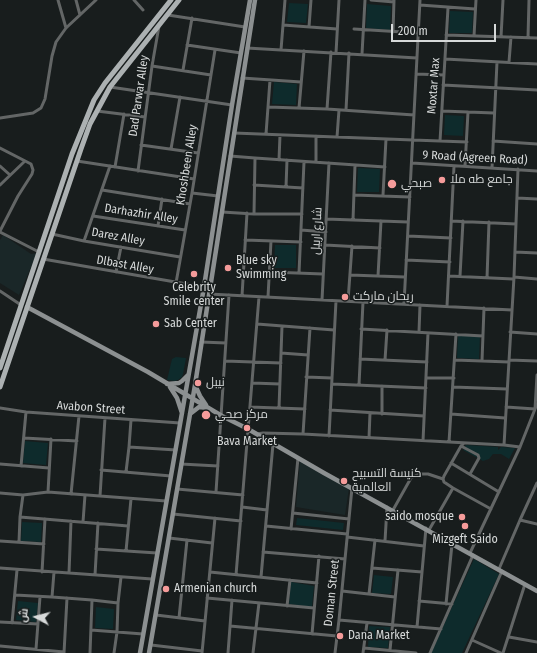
<!DOCTYPE html>
<html>
<head>
<meta charset="utf-8">
<style>
  body { margin:0 }
  #map { position:relative; width:537px; height:653px; overflow:hidden; background:#181d1d; font-family:"Fira Sans Condensed",Cairo,sans-serif }
  canvas { display:block }
  .north { position:absolute; left:16px; top:597px; width:40px; height:40px; -webkit-text-stroke:3px #181d1d; paint-order:stroke; rotate:277deg; font-size:11px; font-weight:700; line-height:16px; text-align:center; color:#d6d9d9 }
  .north::after { content:''; display:block; margin:auto; width:14px; height:18px; background:#d6d9d9; clip-path:polygon(50% 0,100% 100%,50% 72%,0 100%) }
  .scale { position:absolute; left:391px; top:24px; width:105px; height:18px; box-sizing:border-box; border:2px solid #d6d9d9; border-top:0; padding-left:5px; font-size:12px; line-height:14px; white-space:nowrap; color:#d6d9d9; -webkit-text-stroke:3px #181d1d; paint-order:stroke }
</style>
</head>
<body>
<div id="map">
<canvas width="537" height="653"></canvas>
<div class="north">ش</div>
<div class="scale">200 m</div>
</div>
<script>
const ctx = document.querySelector('canvas').getContext('2d');
ctx.lineJoin = 'round';
function paint(path, color) { ctx.fillStyle = color; ctx.fill(path, 'evenodd'); }
const shape = rows => new Path2D(rows.map(r => 'M' + r).join(''));
function stroke(path, color, width, dash) { ctx.strokeStyle = color; ctx.lineWidth = width; ctx.lineCap = dash ? 'butt' : 'round'; ctx.setLineDash(dash || []); ctx.stroke(path); }
function label(font, color, halo, rows, align = 'center') {
  ctx.font = font + ' "Fira Sans Condensed",Cairo,sans-serif'; ctx.lineWidth = 3; ctx.setLineDash([]); ctx.textBaseline = 'middle'; ctx.strokeStyle = halo; ctx.fillStyle = color; for (const [text, x, y, turn = 0] of rows) {
    ctx.save(); ctx.translate(x, y); ctx.rotate((+turn || 0) * Math.PI / 180); ctx.textAlign = isNaN(turn) ? turn : align; if (halo) ctx.strokeText(text, 0, 0); ctx.fillText(text, 0, 0); ctx.restore();
  }
}
const built = shape([
  [3,235,31,254,37,253,19,295,0,283,0,240],
  [300,460,349,488,345,515,296,507]
]);
const green = shape([
  [289,3,308,4,306,23,287,22],
  [367,4,391,6,390,30,366,28],
  [450,11,473,12,472,33,449,33],
  [274,82,297,84,296,105,272,104],
  [445,115,464,116,463,136,444,135],
  [358,168,380,169,379,192,357,192],
  [275,245,296,245,296,268,274,268],
  [458,335,480,336,479,359,457,358],
  [176,357,186,358,183,374,182,377,178,380,175,381,167,380,172,359],
  [25,441,48,443,46,465,23,463],
  [466,445,498,447,498,450,501,447,515,448,509,459,501,454,493,454,489,459,483,461,463,450],
  [297,518,344,523,343,530,296,525],
  [22,522,42,523,41,542,21,541],
  [474,559,499,574,462,653,431,653],
  [374,575,393,577,391,594,372,593],
  [291,582,314,586,312,607,289,604],
  [18,601,38,603,36,622,16,620],
  [96,607,114,609,113,629,95,628],
  [369,626,390,627,388,648,368,647]
]);
const street = shape([
  [58,0,66,28],
  [76,0,80,15],
  [134,0,143,10],
  [371,0,394,2],
  [420,5,475,9],
  [168,15,245,27],
  [283,25,337,29],
  [309,27,311,0],
  [354,29,419,33],
  [393,32,394,0],
  [446,35,537,38],
  [474,36,476,0],
  [501,37,503,0],
  [528,38,529,0],
  [187,45,241,53],
  [247,48,417,58],
  [281,50,285,0],
  [336,53,339,0],
  [362,54,365,0],
  [445,59,537,64],
  [509,62,511,37],
  [152,66,211,75],
  [183,70,192,18],
  [416,74,444,75],
  [242,78,301,82],
  [443,85,537,90],
  [110,87,232,105],
  [268,107,327,109,414,115],
  [299,108,304,51],
  [327,109,331,52],
  [346,110,349,53],
  [97,111,145,117],
  [442,111,494,113],
  [0,118,33,113,41,108,45,99,52,56,56,42,66,28,96,0],
  [234,133,413,140,467,142],
  [266,134,270,80],
  [337,137,339,110],
  [440,141,448,8],
  [493,141,537,144],
  [141,145,198,153],
  [0,148,31,164,33,170,32,174,18,196,0,231],
  [171,149,180,97],
  [230,156,255,158,385,167],
  [279,160,280,135],
  [77,161,194,179],
  [316,162,316,136],
  [412,163,537,171],
  [0,166,10,175],
  [465,166,468,112],
  [115,167,124,114],
  [492,168,497,62],
  [138,171,152,66,159,26],
  [0,185,25,161],
  [254,185,303,188],
  [286,187,287,160],
  [102,190,190,204],
  [192,193,218,196],
  [354,195,410,197],
  [383,195,386,139],
  [517,198,537,199],
  [222,212,254,214,302,214],
  [254,214,255,158],
  [93,216,185,230],
  [326,219,408,222],
  [353,220,355,165],
  [451,221,516,224],
  [158,226,162,199],
  [301,230,326,232],
  [0,232,39,252],
  [52,234,84,241,180,257],
  [408,236,451,238],
  [245,240,301,242],
  [84,241,110,166],
  [325,245,380,248],
  [515,252,537,253],
  [43,259,204,287],
  [406,260,450,262],
  [116,272,121,247],
  [270,272,323,274],
  [299,273,304,162],
  [350,275,405,277],
  [378,276,381,221],
  [449,276,513,279],
  [460,276,463,221],
  [514,277,537,279],
  [487,278,489,222],
  [176,283,192,193,215,50],
  [0,291,21,305],
  [209,294,512,310],
  [242,296,247,213],
  [268,297,271,241],
  [322,300,329,163],
  [348,301,352,246],
  [404,304,420,0],
  [447,306,454,166],
  [257,324,334,330],
  [361,329,483,336],
  [419,332,420,305],
  [510,332,537,334],
  [201,342,226,343],
  [281,353,308,355],
  [360,359,427,362],
  [385,360,387,330],
  [455,360,509,362],
  [509,360,537,361],
  [225,361,281,363],
  [482,361,484,308],
  [306,377,332,378],
  [426,378,454,378],
  [252,383,280,384],
  [332,384,426,388],
  [359,385,363,302],
  [453,387,507,389],
  [250,407,305,409],
  [506,407,535,409,537,375],
  [0,408,26,412,180,423],
  [279,408,282,326],
  [330,410,424,416],
  [382,414,382,386],
  [451,414,505,418],
  [131,420,129,447,176,450],
  [257,434,263,433,303,434,504,445,520,447],
  [303,434,310,328],
  [329,436,336,301],
  [24,438,77,441],
  [369,438,370,413],
  [423,441,428,333],
  [449,442,456,334],
  [504,445,514,277,518,169],
  [461,446,478,455,479,458,470,474],
  [451,463,499,492],
  [0,464,49,468],
  [181,464,218,466],
  [21,466,26,412],
  [101,470,171,476],
  [126,472,129,447],
  [443,479,444,476,461,446,464,443],
  [177,489,243,495],
  [48,492,51,439],
  [216,492,229,295],
  [0,493,23,495,48,492,100,496,105,418],
  [71,494,79,416],
  [100,496,166,501],
  [242,507,267,510],
  [393,510,411,478,419,474,428,474,443,479,444,482,453,488,491,509],
  [293,513,349,519],
  [173,514,241,521],
  [20,517,128,526],
  [520,520,537,524],
  [83,522,85,495],
  [266,526,347,534],
  [291,529,298,458],
  [429,530,453,488],
  [347,537,424,546],
  [169,538,212,543],
  [0,541,44,544],
  [385,541,387,507],
  [19,542,20,517,23,495],
  [96,549,157,553],
  [126,551,131,499],
  [263,552,345,559],
  [470,553,520,447,537,404],
  [0,568,152,579],
  [372,568,422,572],
  [499,569,520,520,537,483],
  [42,572,45,519],
  [54,572,52,597,92,600,118,603],
  [210,572,317,583],
  [69,573,71,521],
  [95,575,98,523],
  [236,575,259,297],
  [261,577,273,444],
  [342,591,395,597],
  [369,594,375,540],
  [15,595,52,597],
  [207,598,314,608],
  [419,601,452,604],
  [446,604,452,544],
  [287,606,290,580],
  [156,615,205,621],
  [179,618,187,540],
  [339,620,441,629],
  [0,622,38,624],
  [12,623,17,570],
  [230,626,337,636],
  [417,627,426,528],
  [91,630,143,634],
  [312,634,319,556],
  [509,637,537,642],
  [472,640,501,653],
  [151,645,202,651],
  [0,646,64,652],
  [364,648,416,653],
  [36,649,40,597],
  [390,650,398,570],
  [64,653,67,598],
  [90,653,92,600],
  [114,653,117,632,118,603,121,577],
  [202,653,215,518],
  [228,653,232,600],
  [253,653,259,603],
  [335,653,339,620,352,488],
  [363,653,367,623],
  [430,653,473,555],
  [466,653,502,571],
  [503,653,525,584]
]);
const secondary = shape([
  [27,307,148,372,222,416,248,429,324,473,537,591],
  [167,384,179,383,182,381,188,375],
  [195,385,200,396,206,405],
  [170,387,177,398,182,413],
  [190,414,199,407,208,408],
  [140,653,204,287,232,105,250,0],
  [149,653,195,385,255,0]
]);
const primary = shape([
  [0,368,72,154,94,100,105,83,171,0],
  [0,387,81,149,90,124,110,87,179,0]
]);
const markers = [
  [442,180,4,"#f59b9a"],
  [392,184,5,"#f59b9a"],
  [228,268,4,"#f59b9a"],
  [194,274,4,"#f59b9a"],
  [345,297,4,"#f59b9a"],
  [156,324,4,"#f59b9a"],
  [198,383,4,"#f59b9a"],
  [206,415,5,"#f59b9a"],
  [247,428,4,"#f59b9a"],
  [344,481,4,"#f59b9a"],
  [462,517,4,"#f59b9a"],
  [465,526,4,"#f59b9a"],
  [166,589,4,"#f59b9a"],
  [340,636,4,"#f59b9a"]
];
const streetNames = [
  ["Moxtar Max",434,86,-86],
  ["Dad Parwar Alley",139,96,-82],
  ["9 Road (Agreen Road)",475,158,3],
  ["Khoshbeen Alley",187,165,-81],
  ["Darhazhir Alley",141,214,9],
  ["شارع اربيل",317,231,-87],
  ["Darez Alley",118,237,10],
  ["Dlbast Alley",125,265,10],
  ["Avabon Street",91,408,4],
  ["Doman Street",332,593,-84]
];
const poiNames = [
  ["جامع طه ملا",450,180],
  ["صبحي",401,184],
  ["Blue sky",236,261],
  ["Swimming",236,275],
  ["Celebrity",194,288,"center"],
  ["Smile center",194,302,"center"],
  ["ريحان ماركت",353,297],
  ["Sab Center",164,324],
  ["نيبل",206,383],
  ["مركز صحي",215,415],
  ["Bava Market",247,442,"center"],
  ["كنيسة التسبيح",352,474],
  ["العالمية",352,488],
  ["saido mosque",454,517,"right"],
  ["Mizgeft Saido",465,540,"center"],
  ["Armenian church",174,589],
  ["Dana Market",348,636]
];
paint(built, '#1a2728');
paint(green, '#0e2b2c');
stroke(street, '#636666', 3);
stroke(secondary, '#8c9091', 4.5);
stroke(primary, '#acb1b2', 5);
for (const [x, y, r, color] of markers) { const dot = new Path2D(); dot.arc(x, y, r, 0, 2 * Math.PI); ctx.fillStyle = color; ctx.fill(dot); stroke(dot, '#181d1d', 1.5); }
label('12px', '#d6d9d9', '#181d1d', streetNames);
label('12px', '#d6d9d9', '#181d1d', poiNames, 'left');
</script>
</body>
</html>
